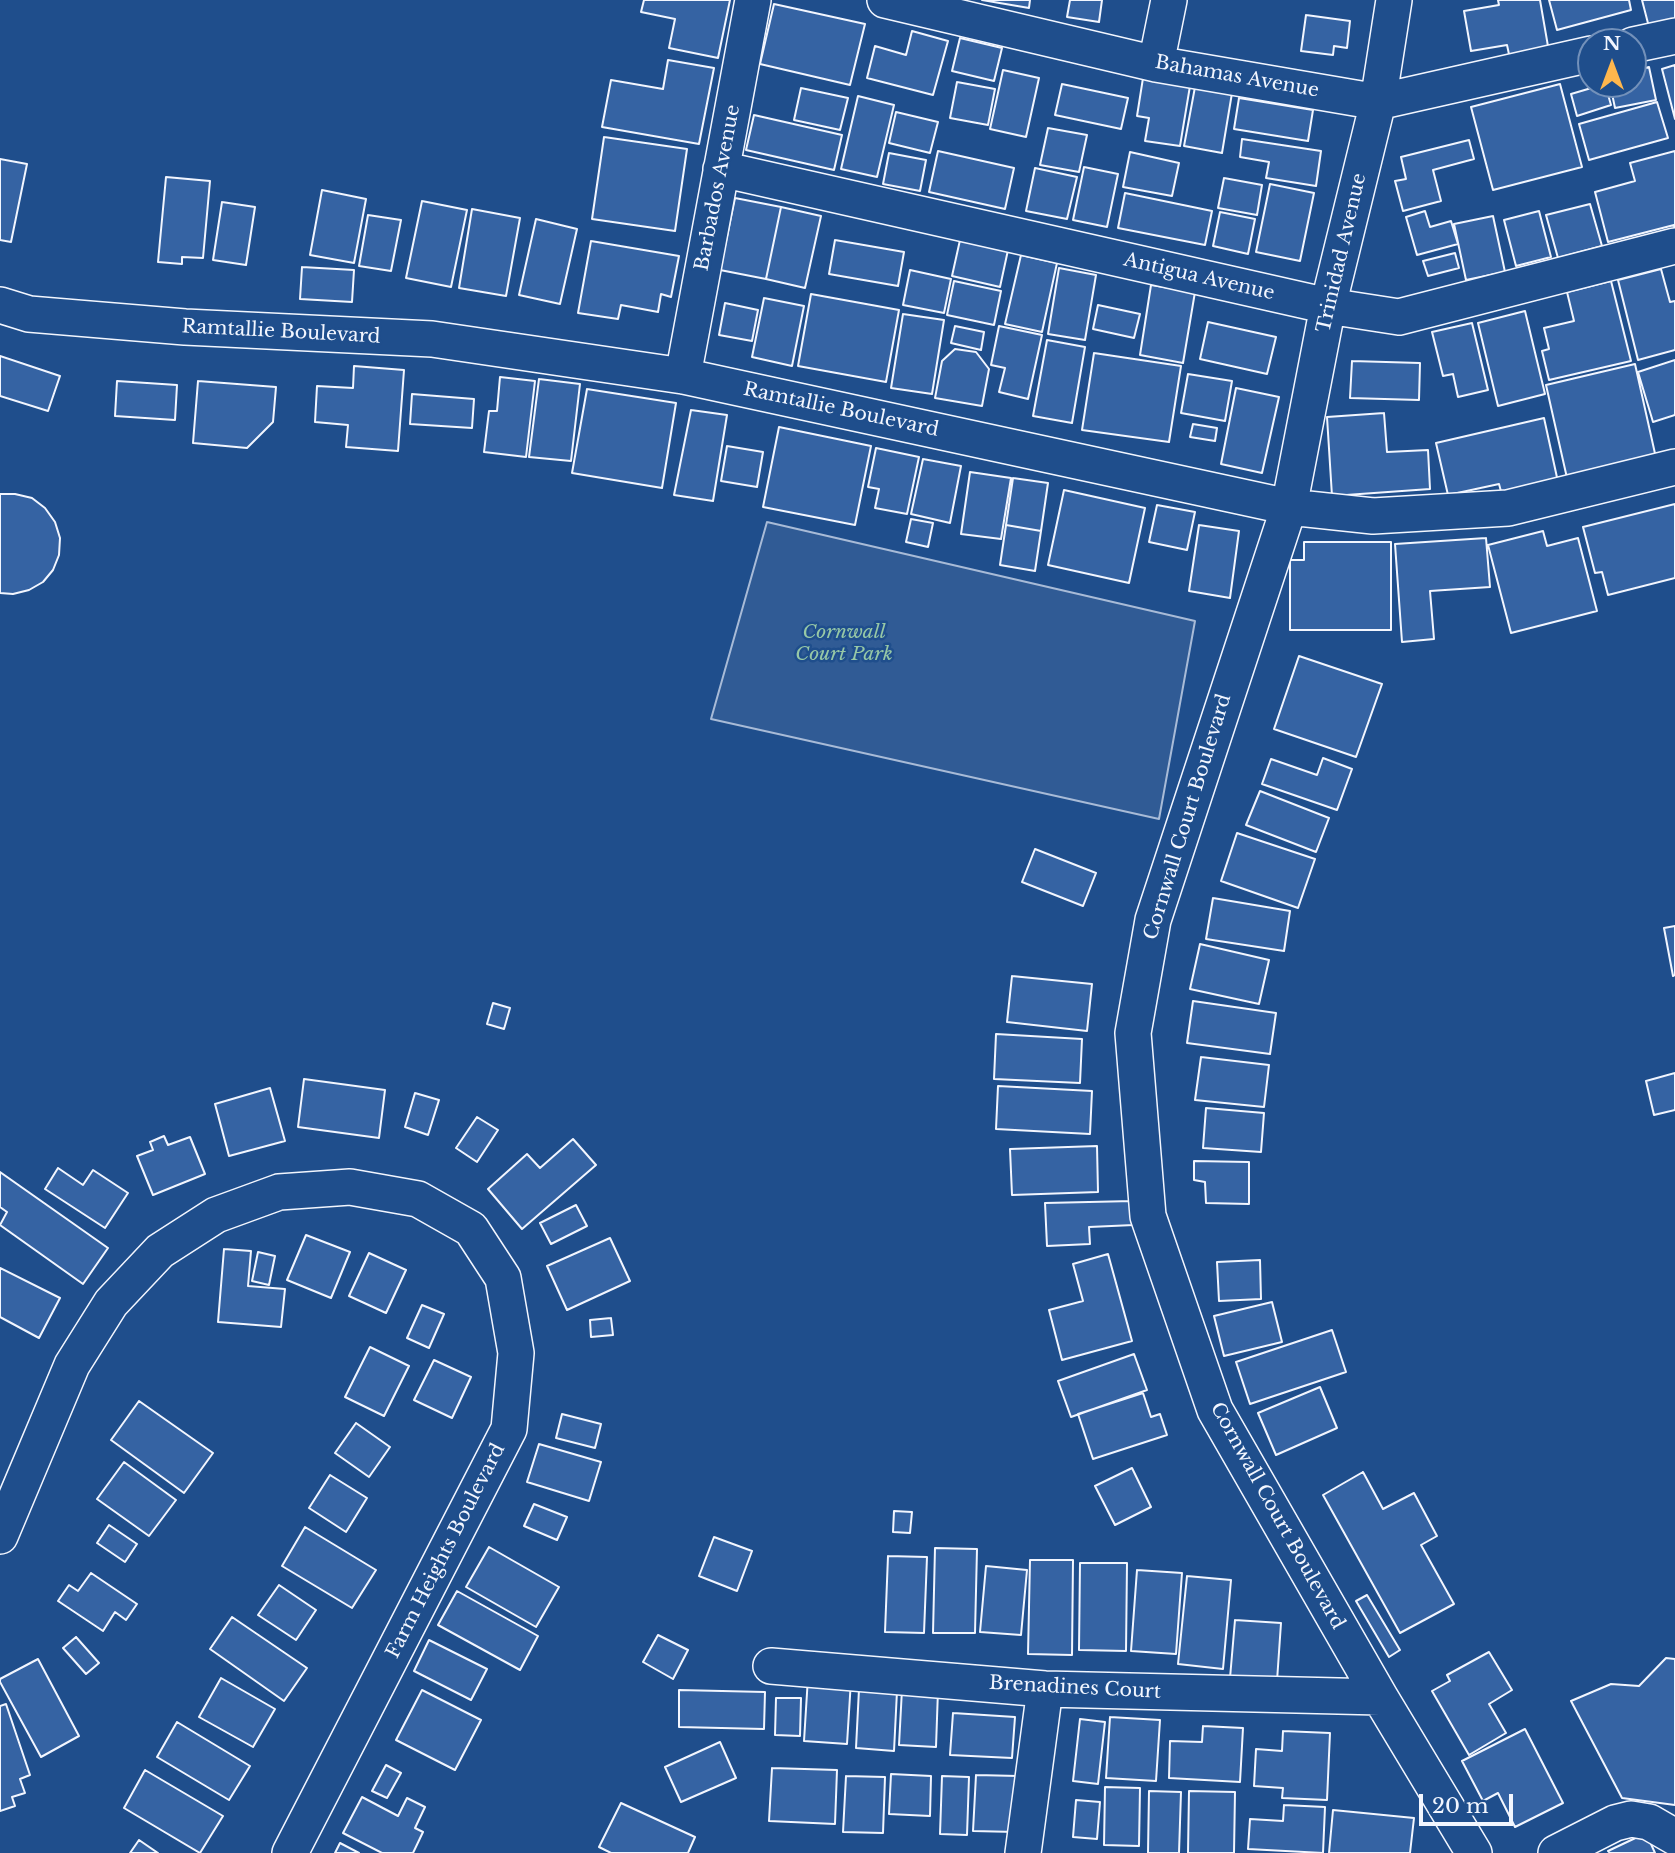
<!DOCTYPE html>
<html>
<head>
<meta charset="utf-8">
<style>
  body { margin:0 }
  #map { position:relative; width:1675px; height:1853px; overflow:hidden; background:#1f4e8c; font-family:"Libre Baskerville",serif }
  canvas { display:block }
  .north { position:absolute; left:1577px; top:28px; width:70px; height:70px; box-sizing:border-box; background:#1f4e8c; border:2px solid #7391ba; border-radius:50%; rotate:0deg; font-size:19px; font-weight:700; line-height:28px; text-align:center; color:#f2f6ff }
  .north::after { content:''; display:block; margin:auto; width:24px; height:32px; background:#ffb74d; clip-path:polygon(50% 0,100% 100%,50% 72%,0 100%) }
  .scale { position:absolute; left:1419px; top:1794px; width:94px; height:32px; box-sizing:border-box; border:4px solid #f2f6ff; border-top:0; padding-left:9px; font-size:21px; line-height:24px; white-space:nowrap; color:#f2f6ff; -webkit-text-stroke:5px #1f4e8c; paint-order:stroke }
</style>
</head>
<body>
<div id="map">
<canvas width="1675" height="1853"></canvas>
<div class="north">N</div>
<div class="scale">20 m</div>
</div>
<script>
const ctx = document.querySelector('canvas').getContext('2d');
ctx.lineJoin = 'round';
function paint(path, color) { ctx.fillStyle = color; ctx.fill(path, 'evenodd'); }
const shape = rows => new Path2D(rows.map(r => 'M' + r).join(''));
function stroke(path, color, width, dash) { ctx.strokeStyle = color; ctx.lineWidth = width; ctx.lineCap = dash ? 'butt' : 'round'; ctx.setLineDash(dash || []); ctx.stroke(path); }
function label(font, color, halo, rows, align = 'center') {
  ctx.font = font + ' "Libre Baskerville",serif'; ctx.lineWidth = 5; ctx.setLineDash([]); ctx.textBaseline = 'middle'; ctx.strokeStyle = halo; ctx.fillStyle = color; for (const [text, x, y, turn = 0] of rows) {
    ctx.save(); ctx.translate(x, y); ctx.rotate((+turn || 0) * Math.PI / 180); ctx.textAlign = isNaN(turn) ? turn : align; if (halo) ctx.strokeText(text, 0, 0); ctx.fillText(text, 0, 0); ctx.restore();
  }
}
const built = shape([
  [767,522,1195,621,1159,819,711,719,767,522]
]);
const building = shape([
  [644,0,730,0,718,58,669,48,675,19,641,12,644,0],
  [982,0,1030,0,1029,8,982,0],
  [1070,0,1102,0,1099,22,1067,17,1070,0],
  [1498,0,1540,0,1549,52,1510,59,1507,45,1471,51,1464,11,1499,5,1498,0],
  [1549,0,1629,0,1631,10,1557,30,1549,0],
  [1642,0,1675,0,1675,25,1650,31,1642,0],
  [774,4,865,24,850,85,760,64,774,4],
  [1306,15,1350,21,1347,48,1334,46,1333,55,1301,51,1306,15],
  [912,31,948,41,933,95,867,78,875,46,906,55,912,31],
  [960,38,1002,48,994,81,952,71,960,38],
  [668,60,714,68,699,144,602,127,611,80,663,89,668,60],
  [1675,65,1675,119,1662,69,1675,65],
  [1649,67,1656,100,1615,108,1610,84,1633,84,1633,71,1649,67],
  [1003,70,1039,78,1026,137,990,129,1003,70],
  [1143,78,1190,86,1180,146,1145,141,1149,118,1137,116,1143,78],
  [957,82,995,89,988,125,950,118,957,82],
  [1062,84,1128,98,1121,129,1055,115,1062,84],
  [1560,84,1582,167,1493,190,1471,107,1560,84],
  [1605,84,1611,105,1577,116,1571,94,1605,84],
  [1195,87,1232,93,1222,153,1184,146,1195,87],
  [801,88,848,98,840,130,794,120,801,88],
  [858,96,894,105,877,177,841,169,858,96],
  [1239,98,1313,110,1308,141,1234,129,1239,98],
  [1657,102,1668,138,1589,160,1579,124,1657,102],
  [896,112,938,122,930,153,889,143,896,112],
  [754,115,842,135,834,170,746,150,754,115],
  [1048,128,1087,135,1079,172,1040,165,1048,128],
  [604,137,687,149,675,231,592,219,604,137],
  [1242,139,1321,151,1316,186,1266,178,1269,162,1240,157,1242,139],
  [1469,140,1474,159,1433,170,1441,201,1403,211,1395,181,1406,179,1401,157,1469,140],
  [938,151,1014,168,1005,209,929,192,938,151],
  [1675,151,1675,230,1674,225,1608,242,1595,192,1635,181,1630,163,1675,151],
  [1130,152,1179,163,1172,196,1123,187,1130,152],
  [889,153,926,160,920,191,883,184,889,153],
  [0,159,27,164,11,242,0,240,0,159],
  [1084,167,1118,174,1107,227,1073,220,1084,167],
  [1035,168,1077,177,1067,219,1026,211,1035,168],
  [166,177,210,181,203,258,182,257,182,264,158,262,166,177],
  [1224,178,1262,185,1257,215,1218,208,1224,178],
  [1270,184,1314,193,1300,261,1256,252,1270,184],
  [322,190,366,199,354,263,310,255,322,190],
  [1125,193,1212,211,1205,245,1118,228,1125,193],
  [735,198,781,207,766,279,720,270,735,198],
  [422,201,467,210,451,287,406,278,422,201],
  [222,202,255,207,246,265,213,260,222,202],
  [1590,204,1602,246,1558,258,1546,215,1590,204],
  [781,207,821,216,805,288,766,279,781,207],
  [472,209,520,218,506,296,459,288,472,209],
  [1425,211,1430,227,1451,221,1458,244,1417,255,1406,217,1425,211],
  [1539,211,1551,257,1516,266,1504,220,1539,211],
  [1220,212,1255,219,1248,254,1213,246,1220,212],
  [368,215,401,220,391,271,359,266,368,215],
  [1493,216,1505,272,1466,280,1454,224,1493,216],
  [536,219,577,229,560,304,519,295,536,219],
  [835,240,904,252,898,286,829,274,835,240],
  [960,240,1008,250,1000,287,952,276,960,240],
  [591,241,679,256,671,297,661,294,658,312,621,305,618,319,578,313,591,241],
  [1455,253,1459,268,1428,276,1423,261,1455,253],
  [1021,255,1057,263,1042,332,1005,324,1021,255],
  [302,267,354,270,352,302,300,299,302,267],
  [1059,268,1096,275,1085,340,1048,334,1059,268],
  [1661,269,1670,302,1675,301,1675,350,1638,360,1618,280,1661,269],
  [910,270,951,279,944,313,903,305,910,270],
  [954,281,1001,291,994,325,947,315,954,281],
  [1611,281,1631,361,1549,380,1542,351,1549,349,1544,328,1574,321,1567,292,1611,281],
  [1151,285,1195,292,1183,363,1140,355,1151,285],
  [811,294,899,310,886,382,798,366,811,294],
  [764,298,804,306,792,366,752,357,764,298],
  [725,303,758,310,752,341,719,335,725,303],
  [1098,305,1140,314,1134,338,1093,329,1098,305],
  [1525,311,1545,394,1498,406,1478,323,1525,311],
  [903,314,944,320,932,394,891,388,903,314],
  [1208,322,1276,337,1267,374,1200,359,1208,322],
  [1472,323,1488,390,1458,397,1453,374,1443,376,1432,332,1472,323],
  [955,326,984,332,981,350,951,343,955,326],
  [999,326,1042,335,1028,399,999,392,1005,368,991,365,999,326],
  [1047,340,1085,347,1072,423,1033,416,1047,340],
  [955,349,976,352,989,369,982,406,935,398,942,361,955,349],
  [1094,353,1181,366,1169,442,1082,430,1094,353],
  [0,356,60,376,48,411,0,396,0,356],
  [1675,360,1675,415,1653,422,1638,372,1675,360],
  [1352,361,1420,363,1419,400,1350,398,1352,361],
  [1635,364,1656,458,1567,478,1546,385,1635,364],
  [354,366,404,370,398,451,346,447,348,425,315,422,317,386,353,388,354,366],
  [1188,374,1232,381,1225,421,1181,413,1188,374],
  [500,377,535,381,526,457,484,452,489,411,497,411,500,377],
  [539,379,580,384,571,461,529,457,539,379],
  [117,381,177,385,175,420,115,416,117,381],
  [198,381,276,387,273,422,247,448,193,443,198,381],
  [1236,388,1279,397,1262,473,1221,464,1236,388],
  [587,389,676,403,662,488,572,473,587,389],
  [412,394,474,399,472,428,410,424,412,394],
  [691,410,727,415,713,501,674,495,691,410],
  [1384,413,1387,452,1428,450,1430,489,1332,496,1327,417,1384,413],
  [1544,418,1558,482,1502,495,1499,484,1448,495,1436,443,1544,418],
  [1193,424,1217,428,1215,441,1190,437,1193,424],
  [779,427,871,446,855,525,763,507,779,427],
  [727,446,763,452,757,487,721,481,727,446],
  [876,448,919,457,907,514,875,508,879,489,868,487,876,448],
  [923,459,961,466,950,523,911,514,923,459],
  [970,472,1011,478,1001,539,961,534,970,472],
  [1013,478,1048,483,1041,531,1006,525,1013,478],
  [1064,490,1145,508,1129,583,1048,565,1064,490],
  [0,494,15,494,32,498,45,508,55,522,60,538,59,555,53,570,43,582,29,590,13,594,0,593,0,494],
  [1675,504,1675,578,1608,595,1602,572,1595,573,1583,527,1675,504],
  [1157,505,1195,512,1187,550,1149,542,1157,505],
  [911,519,933,523,928,547,906,542,911,519],
  [1006,525,1041,531,1035,571,1000,565,1006,525],
  [1199,525,1239,531,1230,598,1189,591,1199,525],
  [1543,531,1547,546,1578,538,1597,611,1511,633,1488,545,1543,531],
  [1486,538,1490,587,1430,591,1434,639,1402,642,1395,544,1486,538],
  [1304,542,1391,542,1391,630,1290,630,1290,560,1304,560,1304,542],
  [1299,656,1382,684,1356,757,1274,729,1299,656],
  [1323,758,1352,769,1337,810,1262,784,1271,759,1317,775,1323,758],
  [1260,791,1329,818,1316,852,1246,825,1260,791],
  [1237,833,1315,859,1298,908,1221,881,1237,833],
  [1035,849,1096,873,1083,906,1022,882,1035,849],
  [1213,898,1290,911,1284,951,1206,939,1213,898],
  [1675,926,1675,975,1673,976,1664,928,1675,926],
  [1200,944,1269,960,1259,1004,1190,989,1200,944],
  [1012,976,1092,984,1087,1031,1007,1022,1012,976],
  [1193,1001,1276,1013,1270,1054,1187,1043,1193,1001],
  [493,1003,510,1008,504,1029,487,1024,493,1003],
  [996,1034,1082,1039,1080,1083,994,1079,996,1034],
  [1201,1057,1269,1065,1264,1107,1195,1100,1201,1057],
  [1675,1073,1675,1110,1654,1115,1646,1081,1675,1073],
  [304,1079,385,1090,379,1138,298,1127,304,1079],
  [998,1086,1092,1091,1090,1134,996,1129,998,1086],
  [270,1088,285,1141,229,1156,215,1104,270,1088],
  [415,1093,439,1100,428,1135,405,1127,415,1093],
  [1206,1108,1264,1113,1261,1152,1203,1148,1206,1108],
  [477,1117,498,1130,477,1162,456,1148,477,1117],
  [164,1136,168,1145,190,1137,205,1174,153,1195,137,1156,153,1150,150,1142,164,1136],
  [573,1139,596,1165,522,1229,488,1189,527,1154,540,1168,573,1139],
  [1097,1146,1098,1192,1012,1195,1010,1149,1097,1146],
  [1194,1161,1249,1162,1249,1204,1206,1203,1205,1182,1194,1180,1194,1161],
  [58,1168,83,1185,93,1170,128,1193,105,1228,45,1189,58,1168],
  [0,1172,108,1248,83,1284,0,1225,7,1212,0,1207,0,1172],
  [1133,1201,1134,1225,1089,1227,1090,1244,1047,1246,1045,1203,1133,1201],
  [576,1205,587,1226,551,1244,540,1223,576,1205],
  [306,1235,350,1252,331,1298,287,1280,306,1235],
  [610,1238,630,1281,567,1310,547,1266,610,1238],
  [224,1249,251,1251,248,1286,285,1289,281,1327,218,1322,224,1249],
  [258,1252,275,1256,269,1285,252,1281,258,1252],
  [369,1253,406,1270,386,1313,349,1296,369,1253],
  [1108,1254,1132,1341,1062,1360,1049,1310,1083,1301,1073,1264,1108,1254],
  [1260,1260,1261,1299,1219,1301,1217,1262,1260,1260],
  [0,1268,60,1298,39,1338,0,1317,0,1268],
  [1272,1302,1282,1342,1224,1356,1214,1316,1272,1302],
  [422,1305,444,1314,429,1348,407,1338,422,1305],
  [611,1318,613,1335,591,1337,590,1320,611,1318],
  [1332,1330,1346,1372,1250,1404,1236,1362,1332,1330],
  [370,1347,409,1366,384,1416,345,1397,370,1347],
  [1134,1354,1147,1390,1071,1417,1058,1381,1134,1354],
  [434,1360,471,1377,452,1418,414,1400,434,1360],
  [1320,1387,1337,1428,1276,1455,1258,1413,1320,1387],
  [1143,1393,1151,1417,1160,1414,1167,1435,1093,1459,1078,1414,1143,1393],
  [139,1401,213,1453,184,1493,111,1440,139,1401],
  [562,1414,601,1424,595,1448,556,1438,562,1414],
  [356,1423,390,1447,369,1477,335,1453,356,1423],
  [539,1444,601,1462,589,1501,527,1482,539,1444],
  [124,1462,176,1500,149,1536,97,1499,124,1462],
  [1132,1468,1151,1507,1115,1525,1095,1486,1132,1468],
  [1363,1472,1383,1509,1414,1493,1437,1536,1421,1545,1454,1604,1400,1633,1323,1495,1363,1472],
  [330,1475,367,1498,346,1532,309,1508,330,1475],
  [534,1504,567,1517,557,1540,524,1526,534,1504],
  [894,1511,912,1512,910,1533,893,1532,894,1511],
  [109,1525,137,1544,125,1562,97,1543,109,1525],
  [305,1527,376,1570,352,1608,282,1566,305,1527],
  [714,1537,752,1551,737,1591,699,1576,714,1537],
  [489,1547,559,1587,536,1627,466,1587,489,1547],
  [935,1548,977,1549,975,1633,933,1633,935,1548],
  [888,1556,927,1557,924,1633,885,1632,888,1556],
  [1030,1560,1073,1560,1072,1655,1028,1654,1030,1560],
  [1080,1563,1127,1563,1126,1651,1079,1650,1080,1563],
  [986,1566,1027,1570,1021,1635,980,1632,986,1566],
  [1137,1570,1182,1573,1176,1654,1131,1651,1137,1570],
  [91,1573,137,1604,126,1620,115,1612,103,1631,58,1601,69,1585,78,1591,91,1573],
  [1187,1576,1231,1580,1223,1669,1178,1664,1187,1576],
  [279,1585,316,1610,296,1640,258,1615,279,1585],
  [457,1591,538,1636,520,1670,438,1625,457,1591],
  [1367,1595,1400,1650,1389,1657,1356,1601,1367,1595],
  [232,1617,307,1668,284,1701,210,1649,232,1617],
  [1235,1620,1281,1623,1277,1681,1230,1678,1235,1620],
  [658,1635,688,1650,673,1679,643,1662,658,1635],
  [76,1637,99,1663,86,1674,63,1648,76,1637],
  [429,1640,487,1669,471,1700,414,1671,429,1640],
  [1489,1652,1512,1690,1489,1704,1506,1733,1469,1755,1432,1691,1450,1681,1447,1675,1489,1652],
  [1666,1658,1675,1659,1675,1805,1622,1798,1571,1701,1611,1684,1639,1686,1666,1658],
  [38,1659,79,1736,41,1757,0,1682,0,1679,38,1659],
  [808,1677,851,1680,847,1744,804,1741,808,1677],
  [221,1678,275,1709,253,1747,199,1717,221,1678],
  [859,1689,897,1691,894,1751,856,1748,859,1689],
  [902,1689,938,1690,936,1747,899,1745,902,1689],
  [422,1690,481,1720,455,1770,396,1740,422,1690],
  [679,1690,765,1692,764,1729,679,1727,679,1690],
  [776,1698,801,1698,800,1736,775,1735,776,1698],
  [6,1704,30,1775,20,1779,25,1793,12,1797,15,1806,0,1811,0,1706,6,1704],
  [953,1713,1015,1717,1012,1758,950,1755,953,1713],
  [1110,1717,1160,1720,1156,1781,1106,1778,1110,1717],
  [1080,1719,1105,1722,1098,1784,1073,1781,1080,1719],
  [177,1722,250,1766,229,1800,157,1757,177,1722],
  [1203,1726,1243,1728,1240,1782,1169,1778,1170,1741,1202,1742,1203,1726],
  [1525,1729,1563,1803,1515,1827,1498,1793,1483,1801,1462,1761,1525,1729],
  [1283,1731,1330,1733,1327,1800,1282,1798,1283,1788,1254,1786,1256,1749,1282,1751,1283,1731],
  [720,1742,736,1778,681,1802,665,1767,720,1742],
  [386,1765,401,1773,387,1798,372,1791,386,1765],
  [772,1768,837,1770,835,1824,769,1821,772,1768],
  [145,1770,223,1816,200,1853,124,1808,145,1770],
  [891,1774,931,1776,930,1816,889,1814,891,1774],
  [976,1775,1018,1776,1016,1832,973,1831,976,1775],
  [846,1776,885,1777,883,1833,843,1832,846,1776],
  [942,1776,969,1777,967,1835,940,1834,942,1776],
  [1105,1787,1140,1788,1139,1846,1104,1845,1105,1787],
  [1149,1791,1181,1792,1179,1853,1148,1853,1149,1791],
  [1189,1791,1235,1792,1234,1853,1188,1853,1189,1791],
  [362,1797,398,1816,407,1798,425,1807,415,1828,423,1832,413,1853,382,1853,343,1833,362,1797],
  [1076,1800,1100,1802,1097,1839,1073,1837,1076,1800],
  [621,1803,695,1837,688,1853,611,1853,599,1847,621,1803],
  [1284,1805,1325,1807,1323,1853,1248,1849,1250,1819,1283,1821,1284,1805],
  [1333,1810,1414,1818,1410,1853,1329,1853,1333,1810],
  [1646,1833,1655,1853,1610,1853,1608,1851,1646,1833],
  [139,1840,158,1853,130,1853,139,1840],
  [340,1843,359,1853,335,1853,340,1843]
]);
const minor = shape([
  [885,0,1156,64,1378,102,1591,54],
  [1394,0,1378,102,1328,306,1289,507,1153,920,1133,1033,1148,1216,1215,1410,1380,1697,1474,1853],
  [1633,45,1675,36],
  [1156,64,1169,0],
  [721,169,1328,306,1399,317,1675,246],
  [0,305,29,314,185,327,432,339,683,376,1289,507,1373,516,1508,508,1675,467],
  [683,376,753,0],
  [0,1536,72,1365,111,1303,160,1251,216,1215,279,1192,350,1187,418,1199,471,1229,503,1278,516,1353,509,1429,290,1853],
  [771,1666,1045,1689,1380,1697],
  [1023,1853,1045,1689],
  [1556,1853,1615,1823,1631,1819,1649,1822,1675,1837]
]);
const streetNames = [
  ["Bahamas Avenue",1237,77,10],
  ["Barbados Avenue",718,188,-79],
  ["Trinidad Avenue",1342,253,-77],
  ["Antigua Avenue",1199,277,13],
  ["Ramtallie Boulevard",281,332,3],
  ["Ramtallie Boulevard",841,410,12],
  ["Cornwall Court Boulevard",1188,817,-73],
  ["Cornwall Court Boulevard",1277,1516,61],
  ["Farm Heights Boulevard",446,1551,-63],
  ["Brenadines Court",1075,1688,3]
];
const parkNames = [
  ["Cornwall",844,633],
  ["Court Park",844,655]
];
paint(built, '#305b95');
stroke(built, '#a8bbd7', 2);
paint(building, '#3563a3');
stroke(building, '#f2f6ff', 2);
stroke(minor, '#f2f6ff', 38);
stroke(minor, '#1f4e8c', 35);
label('19px', '#f2f6ff', '#1f4e8c', streetNames);
label('italic 19px', '#97c8a6', '#1f4e8c', parkNames);
</script>
</body>
</html>
